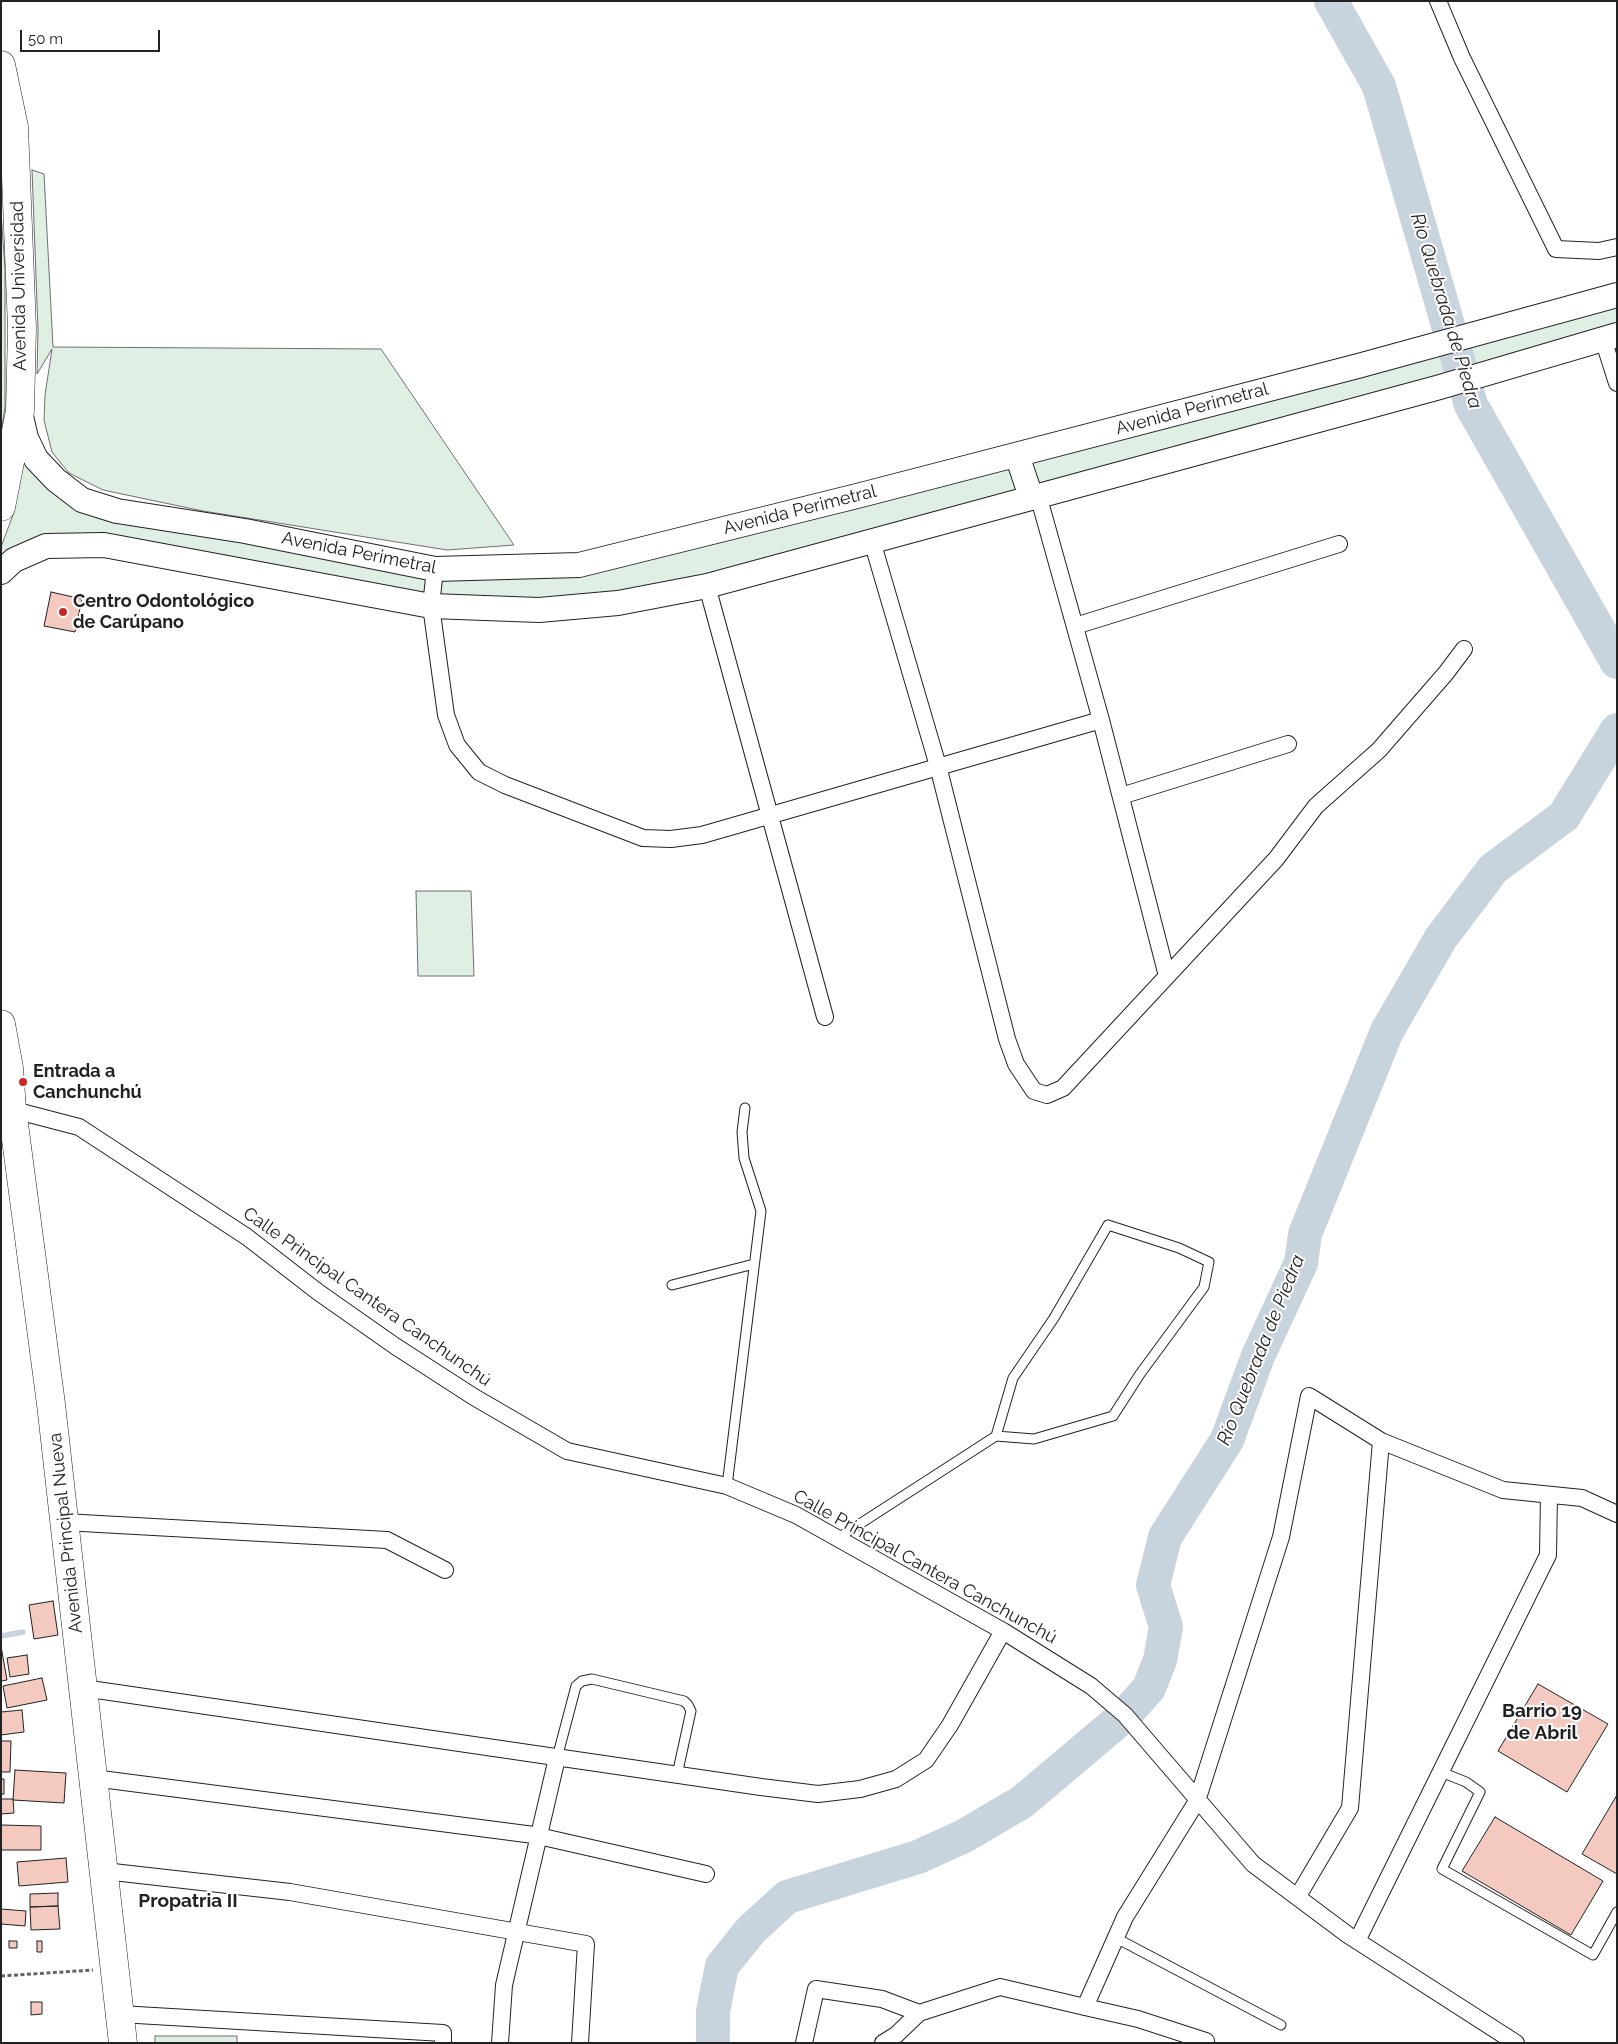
<!DOCTYPE html>
<html>
<head>
<meta charset="utf-8">
<style>
  body { margin:0 }
  #map { position:relative; width:1618px; height:2044px; overflow:hidden; background:#fff; font-family:Raleway,sans-serif }
  canvas { display:block }
  .frame { position:absolute; inset:0; border:2px solid #222; pointer-events:none }
  .scale { position:absolute; left:20px; top:30px; width:140px; height:22px; box-sizing:border-box; border:2px solid #222; border-top:0; padding-left:6px; font-size:15px; line-height:18px; white-space:nowrap; color:#222; -webkit-text-stroke:4px #fff; paint-order:stroke }
</style>
</head>
<body>
<div id="map">
<canvas width="1618" height="2044"></canvas>
<div class="frame"></div>
<div class="scale">50 m</div>
</div>
<script>
const ctx = document.querySelector('canvas').getContext('2d');
ctx.lineJoin = 'round';
function paint(path, color) { ctx.fillStyle = color; ctx.fill(path, 'evenodd'); }
const shape = rows => new Path2D(rows.map(r => 'M' + r).join(''));
function stroke(path, color, width, dash) { ctx.strokeStyle = color; ctx.lineWidth = width; ctx.lineCap = dash ? 'butt' : 'round'; ctx.setLineDash(dash || []); ctx.stroke(path); }
function label(font, color, halo, rows, align = 'center') {
  ctx.font = font + ' Raleway,sans-serif'; ctx.lineWidth = 4; ctx.setLineDash([]); ctx.textBaseline = 'middle'; ctx.strokeStyle = halo; ctx.fillStyle = color; for (const [text, x, y, turn = 0] of rows) {
    ctx.save(); ctx.translate(x, y); ctx.rotate((+turn || 0) * Math.PI / 180); ctx.textAlign = isNaN(turn) ? turn : align; if (halo) ctx.strokeText(text, 0, 0); ctx.fillText(text, 0, 0); ctx.restore();
  }
}
const green = shape([
  [32,170,44,174,53,347,381,349,514,545,447,550,203,511,103,490,69,473,52,452,44,420,45,395,52,349,37,374,38,330,32,170],
  [1,212,5,269,5,407,1,433,1,212],
  [1617,300,1617,333,889,536,539,610,46,546,1,572,1,547,13,515,23,448,68,501,435,569,579,565,1617,300],
  [416,891,471,891,474,976,418,976,416,891],
  [155,2036,237,2036,237,2043,155,2043,155,2036]
]);
const stream = shape([
  [1,1636,23,1632]
]);
const river = shape([
  [1331,1,1379,86,1471,405,1617,662],
  [713,2043,713,2011,722,1966,751,1930,787,1897,918,1857,964,1836,1022,1802,1125,1715,1149,1688,1160,1660,1166,1627,1153,1585,1165,1537,1227,1440,1258,1356,1301,1263,1305,1234,1387,1031,1441,938,1493,869,1564,816,1617,730]
]);
const building = shape([
  [51,592,82,599,75,632,44,626,51,592],
  [53,1601,58,1635,34,1639,29,1605,53,1601],
  [1,1646,7,1680,1,1681,1,1646],
  [27,1655,29,1674,10,1677,7,1658,27,1655],
  [42,1678,47,1700,7,1708,3,1686,42,1678],
  [1538,1684,1608,1724,1567,1792,1498,1751,1538,1684],
  [22,1710,24,1732,1,1735,1,1712,22,1710],
  [1,1741,11,1741,10,1772,1,1772,1,1741],
  [15,1770,66,1773,64,1803,13,1800,15,1770],
  [1,1779,4,1779,4,1794,1,1794,1,1779],
  [1617,1795,1617,1874,1582,1854,1617,1795],
  [1,1799,13,1799,14,1813,1,1814,1,1799],
  [1495,1817,1603,1881,1571,1935,1462,1871,1495,1817],
  [1,1825,41,1826,41,1850,1,1850,1,1825],
  [66,1858,68,1882,19,1886,17,1862,66,1858],
  [58,1893,58,1906,30,1907,30,1894,58,1893],
  [58,1906,60,1929,31,1930,30,1907,58,1906],
  [1,1909,26,1911,25,1926,1,1924,1,1909],
  [9,1941,17,1941,17,1948,9,1948,9,1941],
  [37,1941,42,1941,42,1952,37,1952,37,1941],
  [31,2002,42,2002,42,2014,31,2015,31,2002]
]);
const path = shape([
  [1,1976,93,1970]
]);
const lane = shape([
  [1108,1225,1179,1248,1209,1262,1204,1287,1140,1374,1113,1416,1034,1439,996,1436,1013,1378,1054,1318,1108,1225],
  [672,1285,754,1264],
  [727,1486,761,1211,744,1158,742,1132,745,1108],
  [838,1538,996,1436],
  [557,1758,576,1686,582,1681,592,1679,684,1701,688,1705,691,1711,677,1775],
  [1441,1772,1466,1782,1480,1792,1442,1869,1593,1955,1617,1912],
  [1116,1938,1281,2025]
]);
const street = shape([
  [1438,1,1462,58,1556,249,1599,251,1617,247],
  [1603,339,1617,383],
  [1038,495,1101,720,1167,976],
  [872,541,938,766,1007,1039,1016,1064,1034,1091,1047,1095,1063,1088,1276,859,1316,806,1379,750,1446,673,1464,649],
  [435,569,431,606,446,715,457,745,479,772,505,785,643,838,671,839,702,835,1101,720],
  [707,586,825,1017],
  [1075,626,1339,544],
  [1121,796,1288,744],
  [6,1108,79,1127,247,1237,318,1292,395,1346,474,1397,567,1451,727,1486,796,1515,1003,1631,1091,1686,1125,1715,1253,1864,1348,1935,1516,2043],
  [64,1522,387,1540,445,1570],
  [83,1688,761,1787,818,1794,860,1789,896,1779,926,1760,950,1725,1003,1631],
  [93,1778,534,1835,706,1874],
  [104,1871,290,1892,586,1944,580,2043],
  [1298,1896,1350,1808,1381,1441],
  [1357,1941,1548,1555,1549,1495],
  [1085,2007,1138,2019,1206,2041],
  [120,2014,443,2033,443,2043],
  [500,2043,504,1985,557,1758],
  [804,2043,816,1989,882,1999,919,2013,1000,1987,1085,2007,1125,1917,1197,1801,1281,1537,1309,1396,1381,1441,1503,1490,1582,1498,1617,1514],
  [883,2043,896,2035,919,2013]
]);
const secondary = shape([
  [20,412,26,438,36,459,56,480,82,500,117,511,245,531,435,569,579,565,861,495,1358,366,1617,295],
  [1017,455,1031,497],
  [1,572,14,560,46,546,104,545,431,606,539,610,618,603,707,586,1440,387,1617,335]
]);
const highway = shape([
  [1,65,14,127,22,328,20,411,1,507],
  [1,1024,9,1068,12,1109,51,1404,123,2043]
]);
const markers = [
  [63,612,5,"#c62828"],
  [23,1082,5,"#c62828"]
];
const streetNames = [
  ["Avenida Universidad",19,286,-91],
  ["Avenida Perimetral",1192,409,-15],
  ["Avenida Perimetral",800,510,-14],
  ["Avenida Perimetral",359,553,11],
  ["Calle Principal Cantera Canchunchú",367,1297,35],
  ["Avenida Principal Nueva",66,1533,-96],
  ["Calle Principal Cantera Canchunchú",925,1567,29]
];
const poiNames = [
  ["Centro Odontológico",73,602],
  ["de Carúpano",73,623],
  ["Entrada a",33,1072],
  ["Canchunchú",33,1093]
];
const waterNames = [
  ["Río Quebrada de Piedra",1446,311,73],
  ["Río Quebrada de Piedra",1261,1350,-68]
];
const neighbourhoodNames = [
  ["Barrio 19",1542,1711],
  ["de Abril",1542,1733],
  ["Propatria II",188,1901]
];
paint(green, '#e0efe3');
stroke(green, '#6f6f6f', 1);
stroke(stream, '#c7d3dd', 5.5);
stroke(river, '#c7d3dd', 34);
paint(building, '#f3c9c0');
stroke(building, '#222', 1);
stroke(lane, '#222', 11);
stroke(street, '#222', 18);
stroke(secondary, '#222', 26);
stroke(highway, '#222', 29);
stroke(path, '#646464', 3, [4, 2.5]);
stroke(lane, '#fff', 9);
stroke(street, '#fff', 16);
stroke(secondary, '#fff', 24);
stroke(highway, '#fff', 28);
for (const [x, y, r, color] of markers) { const dot = new Path2D(); dot.arc(x, y, r, 0, 2 * Math.PI); ctx.fillStyle = color; ctx.fill(dot); stroke(dot, '#fff', 2); }
label('18px', '#222', '#fff', streetNames);
label('bold 18px', '#222', '#fff', poiNames, 'left');
label('italic 19px', '#222', '#fff', waterNames);
label('bold 19px', '#222', '#fff', neighbourhoodNames);
</script>
</body>
</html>
